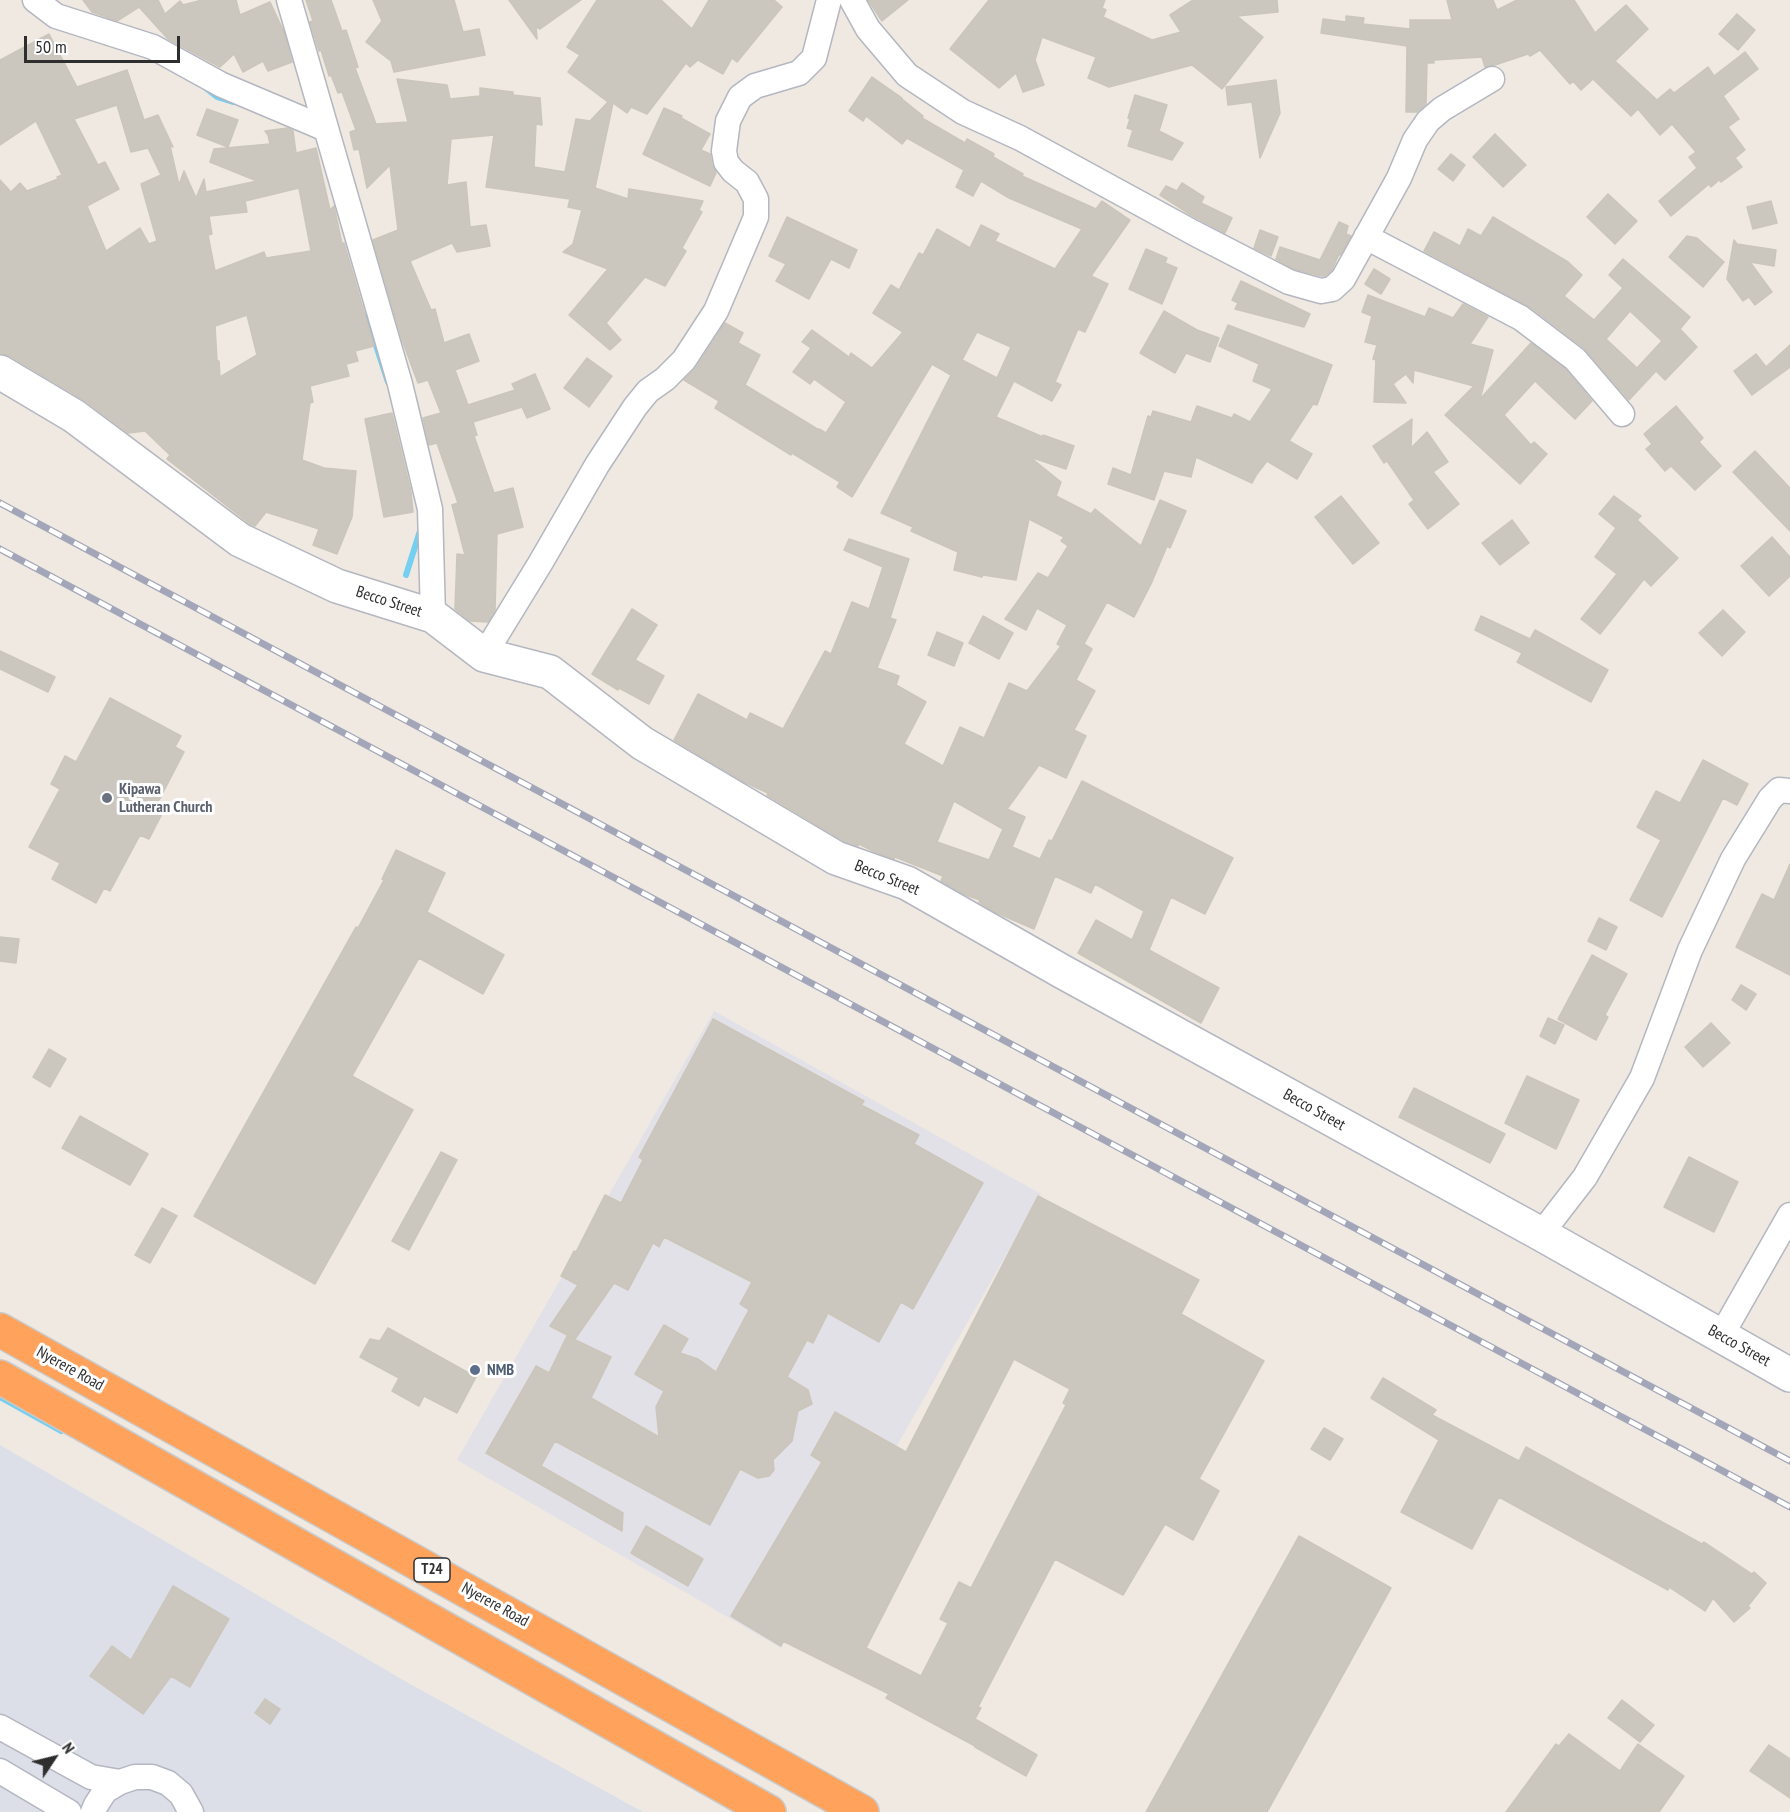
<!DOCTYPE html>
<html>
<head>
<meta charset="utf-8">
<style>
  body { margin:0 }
  #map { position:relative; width:1790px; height:1812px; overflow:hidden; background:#efe9e1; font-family:"PT Sans Narrow",sans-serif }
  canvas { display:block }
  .north { position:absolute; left:24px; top:1728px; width:60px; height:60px; -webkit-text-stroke:4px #fff; paint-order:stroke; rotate:55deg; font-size:16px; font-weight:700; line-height:24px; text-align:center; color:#2e2e2e }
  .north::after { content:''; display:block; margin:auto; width:21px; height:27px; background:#2e2e2e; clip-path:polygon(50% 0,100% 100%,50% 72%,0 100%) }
  .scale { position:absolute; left:24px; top:36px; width:156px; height:27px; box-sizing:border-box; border:3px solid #2e2e2e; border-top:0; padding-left:8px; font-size:18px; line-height:21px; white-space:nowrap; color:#2e2e2e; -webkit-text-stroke:4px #fff; paint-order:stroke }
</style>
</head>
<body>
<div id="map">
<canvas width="1790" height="1812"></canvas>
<div class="north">N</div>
<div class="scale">50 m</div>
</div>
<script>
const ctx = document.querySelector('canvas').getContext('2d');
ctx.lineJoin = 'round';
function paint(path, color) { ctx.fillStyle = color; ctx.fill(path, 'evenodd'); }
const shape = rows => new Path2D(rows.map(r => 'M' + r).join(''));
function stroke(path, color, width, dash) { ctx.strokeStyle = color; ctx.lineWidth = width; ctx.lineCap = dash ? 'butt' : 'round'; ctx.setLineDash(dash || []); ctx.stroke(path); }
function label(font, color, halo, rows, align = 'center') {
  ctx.font = font + ' "PT Sans Narrow",sans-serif'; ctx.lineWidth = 6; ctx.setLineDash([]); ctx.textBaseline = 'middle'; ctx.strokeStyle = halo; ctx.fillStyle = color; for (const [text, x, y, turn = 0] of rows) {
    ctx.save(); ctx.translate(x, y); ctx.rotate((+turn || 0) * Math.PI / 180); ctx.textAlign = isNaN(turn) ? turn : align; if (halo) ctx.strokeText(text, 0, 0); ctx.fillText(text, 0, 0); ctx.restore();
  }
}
const industrial = shape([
  [714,1011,1041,1194,781,1648,457,1460]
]);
const airport = shape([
  [0,1445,410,1684,643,1812,0,1812]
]);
const stream = shape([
  [207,89,217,97,233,102],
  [368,315,372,333,388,382],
  [406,575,420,531],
  [0,1397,61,1431]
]);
const building = shape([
  [83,0,158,0,165,14,180,1,183,5,202,0,236,0,240,15,270,2,284,32,292,62,268,71,263,61,243,72,234,54,220,67,168,39,139,7,117,21,92,12,83,0],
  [306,0,331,0,342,31,346,30,358,67,355,68,376,124,408,122,397,79,447,85,450,99,480,96,480,88,513,92,513,95,540,98,542,125,536,124,534,167,565,172,576,119,590,121,608,102,568,72,580,55,567,47,597,0,661,0,692,29,709,0,774,0,782,7,737,62,732,58,723,74,698,60,690,67,686,63,647,114,631,107,627,113,613,103,595,188,628,199,629,189,703,201,699,210,702,212,682,248,686,251,665,286,645,277,606,323,621,340,610,350,569,315,608,269,563,252,573,244,582,210,568,207,570,199,486,187,494,135,451,139,447,185,466,182,470,227,486,225,490,246,457,252,452,243,410,261,431,310,435,309,444,343,469,334,479,361,455,370,468,405,515,390,512,384,535,374,550,409,527,418,522,407,473,422,477,435,474,436,494,493,513,488,523,527,497,534,495,610,488,622,470,621,455,609,457,554,465,555,452,505,458,503,437,443,429,445,423,418,441,413,428,380,418,383,402,340,373,240,398,230,390,165,367,188,359,149,354,150,350,132,356,130,342,92,338,93,331,75,329,76,321,50,319,51,310,22,313,21,306,0],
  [373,0,454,0,463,32,479,29,485,55,394,72,391,61,366,42,382,21,373,0],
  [509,0,581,0,540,29,536,27,537,39,509,0],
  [868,0,908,0,882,21,868,0],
  [989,0,1105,0,1102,8,1106,10,1103,17,1152,40,1181,32,1170,15,1193,0,1277,0,1278,12,1237,16,1263,37,1222,89,1192,65,1109,87,1088,78,1096,57,1042,37,1035,60,1044,85,1023,92,1016,73,999,88,950,49,989,0],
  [1447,0,1493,0,1497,10,1517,0,1574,0,1595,33,1626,5,1648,29,1615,61,1657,100,1670,89,1674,93,1708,67,1714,76,1745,52,1758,69,1723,96,1739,119,1728,127,1745,150,1735,158,1742,167,1721,182,1719,180,1711,187,1709,184,1671,216,1659,201,1697,168,1689,157,1696,152,1672,124,1660,135,1638,109,1631,116,1593,79,1581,90,1573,81,1570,84,1540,50,1530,56,1528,54,1495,65,1485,67,1482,57,1434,60,1434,63,1427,63,1426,104,1417,112,1406,112,1407,46,1321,33,1323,19,1346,22,1346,16,1364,18,1363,24,1410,29,1410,20,1452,20,1447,0],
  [1737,14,1755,30,1738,50,1719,34,1737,14],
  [49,34,77,87,127,70,144,120,158,115,173,147,170,146,179,185,184,171,196,198,204,179,206,192,257,181,210,162,214,149,270,144,268,135,265,131,288,128,293,131,296,153,316,148,330,210,334,206,342,244,344,243,374,346,355,351,358,361,346,364,349,376,310,386,313,402,310,403,302,460,324,468,356,471,352,517,337,554,313,545,319,529,266,512,255,526,250,524,167,459,170,455,145,431,128,433,84,400,10,356,0,353,0,180,11,192,20,183,27,191,58,179,57,177,62,175,36,121,0,145,0,60,49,34],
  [117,105,131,152,148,148,161,175,141,184,157,241,149,244,140,228,106,251,87,206,119,189,105,162,98,165,74,119,117,105],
  [299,188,311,251,266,258,264,252,215,271,208,235,212,234,209,216,247,212,245,201,299,188],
  [247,315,257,355,220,377,219,361,217,361,215,326,247,315],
  [872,77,902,98,902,99,923,116,922,118,965,143,967,139,994,154,993,157,1023,174,1022,176,1096,209,1102,201,1130,220,1091,276,1108,284,1085,332,1078,329,1055,382,1061,385,1052,401,1014,381,996,417,1043,437,1043,435,1074,446,1066,469,1030,457,1061,482,1056,496,1091,514,1095,509,1141,546,1160,500,1186,511,1170,548,1167,546,1151,584,1134,617,1107,602,1084,644,1092,649,1076,680,1095,691,1074,730,1086,736,1066,778,1039,765,1007,809,1025,817,1012,847,1040,859,1049,840,1052,841,1082,781,1233,858,1205,914,1171,897,1149,950,1219,988,1201,1023,1078,953,1096,920,1132,940,1144,911,1095,884,1091,893,1055,876,1034,929,997,913,979,902,980,900,966,895,941,881,943,876,895,857,894,859,875,852,859,844,858,846,844,841,767,795,768,793,744,782,674,740,698,694,747,720,750,713,783,729,825,651,831,654,852,602,869,609,883,567,844,550,849,539,909,559,890,618,896,620,877,668,899,676,896,685,926,702,904,744,943,766,960,727,984,738,1009,683,1027,691,1061,646,1057,644,1067,625,1037,608,1026,630,1005,619,1038,573,1048,578,1068,546,1061,541,1064,537,1029,519,1016,580,983,575,982,577,954,570,958,552,911,531,913,527,881,513,951,375,932,364,852,497,837,487,840,482,792,453,791,455,715,408,719,401,684,380,696,368,725,323,743,333,738,343,760,355,745,385,819,430,819,429,826,433,846,402,814,379,810,384,793,372,811,348,802,342,812,330,849,357,851,353,872,368,903,332,873,313,891,285,899,290,919,253,923,255,937,229,970,248,981,225,999,234,995,241,1055,269,1082,229,1009,198,981,181,973,196,956,187,964,170,907,138,902,144,866,116,863,121,849,111,872,77],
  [977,332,1011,347,997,378,962,360,977,332],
  [954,801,1003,829,989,860,937,842,954,801],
  [1276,80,1280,113,1260,158,1252,102,1228,105,1226,87,1276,80],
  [1135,95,1167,105,1159,131,1183,143,1172,160,1128,146,1133,130,1127,128,1130,119,1128,118,1135,95],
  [664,108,682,116,681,118,710,134,701,150,710,154,712,165,716,173,710,186,643,154,664,108],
  [207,109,238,120,228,147,197,135,207,109],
  [1495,134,1526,165,1503,187,1473,157,1495,134],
  [1451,154,1465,165,1453,181,1438,169,1451,154],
  [1182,183,1204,197,1201,203,1232,218,1225,233,1191,215,1160,195,1166,186,1177,191,1182,183],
  [1608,194,1637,221,1615,244,1587,217,1608,194],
  [1771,201,1777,223,1753,229,1747,207,1771,201],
  [787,217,857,250,849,268,831,259,809,299,776,281,786,264,769,256,787,217],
  [1493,217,1568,262,1582,275,1564,296,1594,320,1623,288,1609,275,1623,259,1690,317,1680,329,1697,347,1665,380,1656,371,1629,400,1584,348,1530,307,1424,251,1434,232,1460,246,1468,229,1481,236,1493,217],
  [1630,311,1662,341,1637,368,1606,339,1630,311],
  [1339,222,1348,226,1346,234,1351,236,1340,255,1339,254,1332,270,1325,276,1322,276,1294,269,1276,259,1280,247,1320,260,1339,222],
  [1260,230,1278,237,1271,256,1254,248,1260,230],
  [1687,236,1697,238,1724,262,1703,287,1669,257,1687,236],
  [1734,240,1737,244,1776,250,1774,266,1750,262,1772,292,1755,305,1749,297,1743,301,1727,279,1734,240],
  [1146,249,1167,258,1165,263,1177,268,1162,304,1129,289,1146,249],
  [1374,269,1390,279,1381,294,1365,284,1374,269],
  [1241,281,1310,314,1304,327,1235,309,1238,303,1232,300,1241,281],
  [1368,295,1425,317,1429,308,1453,318,1463,304,1488,317,1470,344,1493,350,1480,399,1531,343,1565,369,1592,401,1575,419,1535,381,1504,415,1531,445,1534,442,1547,454,1520,484,1445,415,1474,386,1414,370,1413,383,1406,374,1393,384,1406,403,1374,402,1376,360,1373,359,1377,345,1365,342,1372,316,1362,312,1368,295],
  [1164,311,1197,330,1219,338,1210,362,1186,353,1175,373,1140,353,1164,311],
  [1228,325,1332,365,1317,405,1313,404,1289,441,1312,454,1297,479,1267,461,1257,474,1252,483,1196,457,1191,477,1164,471,1154,500,1108,484,1113,468,1131,475,1148,416,1151,417,1153,411,1191,422,1197,406,1232,418,1234,414,1250,422,1272,389,1253,381,1259,364,1219,346,1228,325],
  [1790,345,1790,367,1752,395,1734,371,1756,354,1766,367,1790,345],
  [587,358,612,376,589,407,564,388,587,358],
  [1676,406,1703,438,1699,442,1721,466,1695,490,1671,466,1665,471,1646,449,1652,444,1644,434,1676,406],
  [392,413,411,492,413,512,384,517,365,419,392,413],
  [1412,419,1411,448,1427,432,1448,462,1433,472,1459,504,1428,529,1409,504,1414,500,1387,461,1384,463,1373,446,1412,419],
  [1755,451,1790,488,1790,531,1733,472,1755,451],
  [1341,496,1379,543,1353,564,1315,517,1341,496],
  [1614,496,1641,516,1637,520,1678,558,1651,586,1644,579,1600,634,1581,619,1617,574,1595,557,1616,528,1599,514,1614,496],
  [1512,520,1529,543,1500,565,1482,543,1512,520],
  [1772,537,1790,557,1790,576,1769,596,1741,566,1772,537],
  [632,609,657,625,635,660,664,676,649,704,619,688,618,690,592,674,632,609],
  [1723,610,1745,632,1722,656,1699,633,1723,610],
  [983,616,1013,633,999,659,969,643,983,616],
  [1481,616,1530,639,1535,630,1608,670,1591,702,1517,662,1522,653,1475,630,1481,616],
  [937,632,963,643,954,666,928,655,937,632],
  [0,651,55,677,48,692,0,669,0,651],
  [110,698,181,736,175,747,184,752,155,808,163,812,149,839,140,835,110,891,104,888,96,903,52,879,60,863,29,847,60,789,51,784,65,756,76,762,110,698],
  [1703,760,1748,784,1737,805,1723,798,1662,917,1630,900,1661,840,1637,827,1656,791,1680,803,1703,760],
  [396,850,445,873,427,912,504,955,483,994,419,958,352,1076,413,1110,315,1284,194,1216,356,927,358,928,384,880,382,879,396,850],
  [1790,864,1790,975,1736,947,1762,894,1774,900,1790,864],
  [1599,918,1617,927,1606,950,1588,941,1599,918],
  [0,937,19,939,16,963,0,961,0,937],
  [1592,955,1627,974,1605,1015,1608,1017,1596,1040,1558,1019,1592,955],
  [1741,985,1756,994,1746,1010,1732,1000,1741,985],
  [1548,1018,1564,1025,1555,1044,1540,1036,1548,1018],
  [713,1019,864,1101,861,1105,919,1135,914,1144,983,1183,913,1309,901,1302,879,1342,828,1313,813,1343,807,1340,787,1377,808,1390,812,1404,798,1411,792,1441,773,1460,774,1470,769,1476,758,1478,740,1469,710,1525,555,1441,541,1466,623,1513,622,1531,486,1453,536,1366,549,1373,567,1336,611,1357,591,1398,659,1437,656,1407,664,1391,635,1374,664,1325,688,1339,680,1353,698,1359,716,1372,749,1310,740,1304,752,1282,664,1237,659,1247,653,1243,628,1290,614,1283,575,1339,550,1326,578,1285,561,1276,574,1251,576,1252,605,1195,621,1203,643,1160,639,1157,713,1019],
  [1711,1023,1730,1043,1703,1067,1685,1047,1711,1023],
  [49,1049,66,1059,50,1087,33,1077,49,1049],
  [1527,1076,1579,1100,1556,1149,1505,1123,1527,1076],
  [1414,1088,1505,1134,1490,1163,1399,1117,1414,1088],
  [80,1116,148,1154,130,1185,62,1148,80,1116],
  [441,1152,457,1160,409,1250,392,1241,441,1152],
  [1689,1157,1738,1182,1714,1232,1664,1207,1689,1157],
  [1038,1196,1199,1280,1181,1314,1264,1361,1199,1479,1219,1491,1193,1540,1165,1524,1123,1595,1055,1559,978,1707,981,1708,975,1719,1037,1755,1026,1776,975,1747,975,1746,886,1698,889,1694,783,1641,781,1646,731,1616,822,1462,811,1455,835,1412,906,1452,1038,1196],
  [1014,1359,1070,1389,1063,1403,1066,1405,971,1588,959,1582,940,1619,948,1623,921,1676,866,1648,1014,1359],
  [162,1208,177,1216,150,1263,135,1255,162,1208],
  [388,1328,476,1377,457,1413,424,1396,419,1406,392,1391,399,1378,360,1357,370,1339,380,1341,388,1328],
  [1383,1378,1436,1410,1432,1415,1519,1461,1526,1447,1702,1544,1704,1542,1752,1574,1754,1572,1766,1583,1748,1606,1750,1608,1734,1622,1713,1598,1705,1611,1669,1587,1668,1590,1499,1497,1472,1549,1401,1512,1439,1440,1371,1398,1383,1378],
  [1324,1428,1343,1439,1330,1460,1311,1449,1324,1428],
  [646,1526,703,1559,688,1586,631,1553,646,1526],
  [1299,1536,1391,1588,1267,1812,1146,1812,1299,1536],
  [173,1586,229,1619,190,1687,171,1676,143,1714,90,1676,112,1646,131,1660,173,1586],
  [265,1699,280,1709,270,1724,255,1713,265,1699],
  [1622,1700,1654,1725,1640,1742,1608,1718,1622,1700],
  [1569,1734,1620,1771,1638,1744,1684,1776,1659,1812,1506,1812,1556,1744,1559,1746,1569,1734],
  [1769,1745,1790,1759,1790,1798,1750,1771,1769,1745]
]);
const street = shape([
  [35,0,56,16,153,47,222,85,326,129],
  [289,0,400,384,430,509,433,616],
  [852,0,868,29,907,75,963,112,1020,138,1194,233,1289,282,1321,291,1332,289,1343,279,1399,178,1415,140,1428,121,1442,109,1492,79],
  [1366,237,1521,318,1575,359,1622,414],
  [484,655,541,562,597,465,635,407,648,391,665,379,684,360,716,311,756,217,756,199,747,182,733,171,726,162,724,151,728,121,740,97,755,86,799,73,814,58,829,0],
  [1541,1234,1585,1177,1642,1078,1690,950,1733,859,1770,799,1779,790,1790,791],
  [1721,1336,1790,1215],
  [0,1727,91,1777,120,1782],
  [0,1771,69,1812],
  [93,1812,96,1805,105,1791,120,1782,135,1777,152,1777,168,1783,181,1794,191,1812]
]);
const secondary = shape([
  [0,372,74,416,240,540,337,586,433,616,484,655,550,672,642,743,836,858,907,883,1063,972,1541,1234,1790,1375]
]);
const highway = shape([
  [0,1330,862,1812],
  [0,1377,769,1812]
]);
const rail = shape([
  [0,503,1790,1461],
  [0,549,1790,1507]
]);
const markers = [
  [107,798,6,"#6b7280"],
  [475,1370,6,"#5c6f8a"]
];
const shields = [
  [432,1570,36]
];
const shieldNames = [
  ["T24",432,1570]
];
const streetNames = [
  ["Becco Street",389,602,18],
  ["Becco Street",887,878,22],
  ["Becco Street",1314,1110,29],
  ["Becco Street",1739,1346,29],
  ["Nyerere Road",70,1369,29],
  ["Nyerere Road",495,1605,29]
];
const worshipNames = [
  ["Kipawa",119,789],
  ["Lutheran Church",119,807]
];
const serviceNames = [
  ["NMB",487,1370]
];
paint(industrial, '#e3e1e8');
paint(airport, '#dcdee8');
stroke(stream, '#75cff0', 6);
paint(building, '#cbc7bf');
stroke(building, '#cbc5ba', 1.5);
stroke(street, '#b4b7c1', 27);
stroke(secondary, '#b4b7c1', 36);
stroke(highway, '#c9c9c9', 36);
stroke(street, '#fff', 24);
stroke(secondary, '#fff', 33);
stroke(highway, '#ffa35c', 33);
stroke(rail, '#a3a6b8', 7);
stroke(rail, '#fff', 4.5, [14]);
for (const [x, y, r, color] of markers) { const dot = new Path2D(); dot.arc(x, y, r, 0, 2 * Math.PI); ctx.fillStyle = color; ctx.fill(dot); stroke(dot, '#fff', 2); }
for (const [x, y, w] of shields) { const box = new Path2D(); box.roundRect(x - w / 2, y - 12, w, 24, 4.5); ctx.fillStyle = '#fff'; ctx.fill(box); stroke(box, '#2e2e2e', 1.5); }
label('bold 15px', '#2e2e2e', null, shieldNames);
label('16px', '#2e2e2e', '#fff', streetNames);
label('bold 16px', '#5b616d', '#fff', worshipNames, 'left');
label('bold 16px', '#4e5e75', '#fff', serviceNames, 'left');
</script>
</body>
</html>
